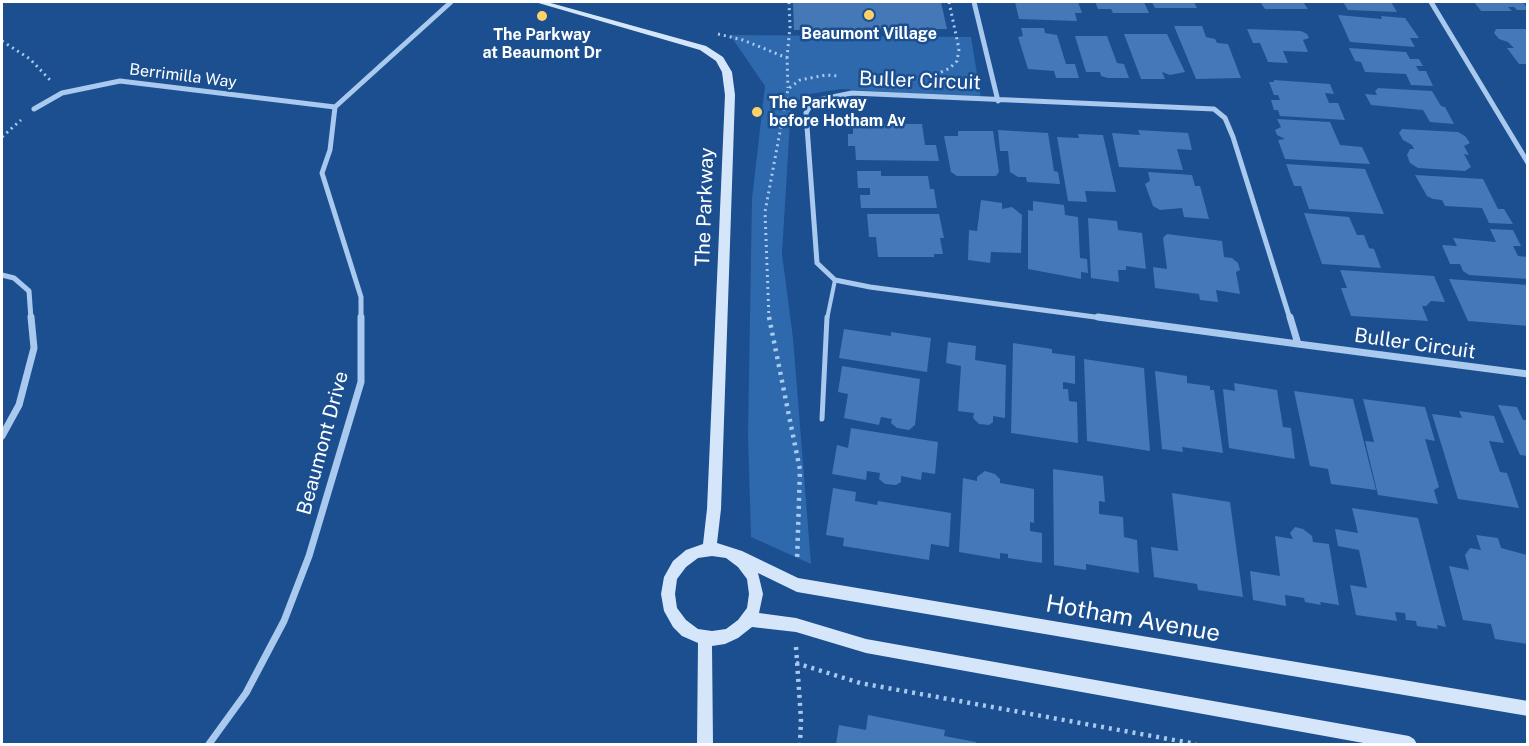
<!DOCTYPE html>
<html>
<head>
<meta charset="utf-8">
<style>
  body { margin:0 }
  #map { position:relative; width:1529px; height:746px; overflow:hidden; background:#1b4f8f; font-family:"Public Sans",sans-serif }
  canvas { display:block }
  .frame { position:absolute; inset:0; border:3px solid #fff; pointer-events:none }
</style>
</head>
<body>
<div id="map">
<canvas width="1529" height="746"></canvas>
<div class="frame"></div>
</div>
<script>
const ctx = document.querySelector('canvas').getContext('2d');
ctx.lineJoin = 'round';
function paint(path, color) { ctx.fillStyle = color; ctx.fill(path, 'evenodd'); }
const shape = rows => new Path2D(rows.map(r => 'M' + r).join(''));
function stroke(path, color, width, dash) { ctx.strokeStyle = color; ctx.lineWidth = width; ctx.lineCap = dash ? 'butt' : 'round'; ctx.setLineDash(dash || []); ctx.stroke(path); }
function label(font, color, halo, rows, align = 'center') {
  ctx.font = font + ' "Public Sans",sans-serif'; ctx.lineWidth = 5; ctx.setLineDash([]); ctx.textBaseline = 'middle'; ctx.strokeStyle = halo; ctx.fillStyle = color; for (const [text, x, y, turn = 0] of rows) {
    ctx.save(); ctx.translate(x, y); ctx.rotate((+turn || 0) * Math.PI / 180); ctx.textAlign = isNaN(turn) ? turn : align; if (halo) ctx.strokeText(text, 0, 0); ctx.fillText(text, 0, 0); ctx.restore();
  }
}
const green = shape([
  [730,35,971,37,981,98,841,89,810,94,791,105,782,254,793,338,811,564,751,537,748,435,752,199,765,86]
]);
const building = shape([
  [793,2,941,2,947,29,794,30],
  [1015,2,1078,2,1082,13,1075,13,1077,21,1019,19],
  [1095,2,1144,2,1149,13,1113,13,1111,9,1098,9],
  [1152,2,1194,2,1197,8,1155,8],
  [1260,2,1303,2,1308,9,1265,9],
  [1343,2,1391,2,1397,12,1348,10],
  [1474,2,1523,2,1528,10,1517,10,1514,7,1508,7,1512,11,1481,11],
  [1338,15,1382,19,1381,16,1405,18,1419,38,1410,38,1415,47,1350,42],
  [1174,26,1202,26,1206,37,1215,39,1217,43,1228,44,1241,78,1196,79],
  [1021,28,1044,28,1045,33,1057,35,1066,64,1075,64,1079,78,1056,78,1054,71,1028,69,1018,37,1023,36],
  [1247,29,1301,31,1307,34,1309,38,1303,40,1308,52,1283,51,1288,63,1268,62,1260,43,1253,43],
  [1496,29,1528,29,1528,64,1519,64,1507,48,1514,48,1508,42,1499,39,1494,33],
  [1124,34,1167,34,1185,72,1170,75,1162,72,1165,79,1141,79],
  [1075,36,1107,36,1117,63,1124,64,1129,78,1108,78,1101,76,1100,72,1086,72],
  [1349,48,1406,52,1410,59,1419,59,1423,66,1416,66,1419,71,1426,71,1433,86,1411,85,1406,74,1365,72,1361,62,1355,61],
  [1274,80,1330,84,1334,94,1325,93,1329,103,1338,103,1345,120,1280,116,1278,110,1274,110,1271,100,1280,100,1278,95,1274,95,1269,82,1274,82],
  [1378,88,1432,91,1441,106,1445,107,1454,124,1430,122,1423,110,1371,105,1365,94,1377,95,1375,91],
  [1277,119,1330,122,1340,145,1362,147,1370,164,1285,159,1278,140,1285,139,1277,135,1275,130,1281,127],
  [857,124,922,124,925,145,936,145,939,161,856,160,855,146,848,146,848,134,853,134,853,127],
  [1402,129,1458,132,1465,136,1470,143,1464,146,1469,155,1464,154,1471,167,1465,171,1418,168,1410,163,1407,155,1410,149,1414,149,1412,145,1403,140,1399,133],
  [998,130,1048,133,1054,171,1058,172,1060,184,1027,182,1026,177,1018,177,1010,172,1008,151,1000,151],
  [1138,130,1188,133,1192,150,1177,149,1183,170,1119,167,1112,133,1140,135],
  [958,131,993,131,999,172,996,176,957,176,951,172,944,136,958,136],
  [1078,134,1103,135,1116,192,1085,191,1087,202,1068,201,1057,137,1079,138],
  [1286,164,1365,169,1384,214,1309,209,1301,186,1294,186],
  [857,171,881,171,881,176,928,176,930,189,934,189,937,208,861,208,860,195,870,195,870,188,858,188],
  [1148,172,1192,175,1195,186,1200,186,1209,219,1184,217,1182,208,1160,210,1153,206,1145,184,1150,181],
  [1415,175,1483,179,1498,209,1504,209,1513,224,1489,223,1482,208,1445,206,1442,200,1433,199,1427,196],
  [981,200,1002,203,1002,209,1012,207,1022,215,1021,253,991,252,990,263,968,260,969,230,977,231],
  [1033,201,1064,205,1065,215,1078,217,1080,258,1087,259,1088,273,1081,272,1081,279,1028,269,1028,210,1033,211],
  [1304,213,1349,217,1357,235,1364,235,1369,248,1374,249,1381,268,1322,264],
  [867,214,939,214,944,238,940,238,943,254,934,254,934,257,878,257,876,237,869,237],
  [1088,218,1117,221,1118,230,1142,233,1146,269,1126,266,1126,270,1118,270,1119,282,1091,278],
  [1490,229,1513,230,1521,246,1513,246,1518,256,1528,257,1528,279,1469,275,1463,271,1460,264,1450,264,1442,245,1457,246,1453,238,1496,242],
  [1167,234,1222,241,1224,257,1232,258,1238,263,1240,270,1236,272,1240,294,1216,290,1218,302,1200,300,1199,294,1155,288,1153,267,1167,269,1163,238],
  [1340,270,1434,276,1445,302,1431,301,1426,306,1422,306,1428,321,1351,316,1341,288,1347,288],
  [1449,279,1528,285,1528,326,1468,321],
  [844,329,891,336,891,332,931,338,927,372,839,358],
  [948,342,976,346,975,360,1006,365,1005,418,993,416,993,422,989,425,979,424,973,418,974,413,958,411,961,366,946,363],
  [1013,343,1052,349,1052,353,1075,356,1075,384,1063,382,1063,389,1068,389,1069,401,1077,402,1078,443,1011,433],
  [1084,359,1144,368,1150,451,1087,441],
  [842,366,920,379,915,425,909,430,897,428,891,423,892,419,881,417,879,425,844,418,848,394,838,392],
  [1155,371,1187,376,1187,383,1210,386,1210,390,1214,390,1223,453,1182,447,1183,452,1162,449],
  [1234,383,1277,390,1283,427,1291,428,1295,459,1229,448,1223,389,1235,391],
  [1294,391,1353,399,1376,490,1331,484,1328,469,1310,466],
  [1363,399,1425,407,1435,441,1425,439,1439,487,1434,490,1438,504,1378,495,1365,441,1374,442],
  [1498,405,1517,407,1523,420,1528,420,1528,456,1520,455],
  [1459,411,1494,416,1504,443,1489,441,1500,472,1507,473,1519,508,1458,499,1432,414,1462,418],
  [851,428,938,442,935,474,922,472,921,480,901,476,901,482,896,485,885,484,879,479,880,473,867,471,866,480,832,474,837,445,848,448],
  [1053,469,1103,476,1105,502,1099,501,1099,514,1123,517,1124,537,1137,540,1139,573,1086,564,1086,570,1054,565],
  [985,471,995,474,1000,479,1000,483,1034,489,1034,523,1030,522,1030,531,1042,533,1042,563,1008,558,1008,554,1000,553,1000,559,959,552,963,478,977,481,977,477],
  [833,488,856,492,855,501,877,505,878,501,951,513,949,547,931,544,929,560,843,546,844,538,826,535],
  [1172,493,1230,502,1243,597,1198,590,1197,584,1154,577,1151,547,1178,551],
  [1352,508,1418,518,1446,627,1437,625,1438,629,1417,626,1416,621,1406,620,1405,613,1395,612,1397,621,1356,615,1350,585,1367,588,1359,550,1338,546,1335,529,1358,533],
  [1295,527,1303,529,1312,536,1313,542,1329,544,1339,605,1320,602,1321,605,1305,602,1304,598,1285,595,1286,606,1253,600,1250,571,1280,576,1275,536,1293,539,1290,533],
  [1476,535,1498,538,1501,548,1527,555,1528,644,1495,639,1491,624,1463,620,1449,566,1469,570,1465,555,1470,548,1481,550],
  [868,715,945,730,944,736,976,742,976,744,836,744,839,725,866,730]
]);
const pathFar1 = shape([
  [718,34,743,40,787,58,788,88],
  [2,41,30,59,50,80],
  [787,58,790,27,789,2],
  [930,77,950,68,957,61,959,49,949,2],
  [2,137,21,120],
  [769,319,765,212,788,89,800,80,826,75,839,76]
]);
const path = shape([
  [769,317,800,470,797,561],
  [796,647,801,719,800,744],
  [796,663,860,683,1196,744]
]);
const laneFar1 = shape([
  [827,319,835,280]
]);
const lane = shape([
  [822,419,827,317]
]);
const streetFar1 = shape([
  [974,2,998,101],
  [1431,2,1528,163],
  [34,109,62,93,120,81,335,107],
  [2,275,14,278,29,291,31,319],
  [361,319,361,297,322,173,330,150,335,107,451,2],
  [1110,319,870,287,835,280,817,263,806,113,813,101,852,93,1214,109,1225,118,1233,137,1290,319]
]);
const street = shape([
  [1098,317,1298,344],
  [1290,317,1298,344],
  [1298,344,1528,374],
  [2,436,19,405,34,348,31,317],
  [209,744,246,693,284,621,309,556,361,382,361,317]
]);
const secondary = shape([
  [535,2,547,2,706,46,723,57,732,72,735,95,733,155,721,509,717,543,742,551,798,578,1528,701,1528,716,797,592,758,573,763,594,759,613,796,618,866,639,1409,736,1414,739,1417,744,1369,744,866,653,796,632,752,627,738,638,725,644,712,646,713,744,697,744,698,643,682,636,673,627,664,611,661,594,664,577,673,561,686,550,703,544,707,509,725,95,722,72,716,61,700,50,535,2],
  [712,556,726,558,738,567,747,579,749,594,747,608,738,620,726,629,712,631,698,629,686,620,677,608,675,594,677,579,686,567,698,558,712,556]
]);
const markers = [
  [869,15,6,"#ffd166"],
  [542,16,6,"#ffd166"],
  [757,112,6,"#ffd166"]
];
const farPoinames = [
  ["Beaumont Village",869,34],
  ["The Parkway",542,35],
  ["at Beaumont Dr",542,53],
  ["The Parkway",769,103,"left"],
  ["before Hotham Av",769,121,"left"]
];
const farStreetnames = [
  ["Berrimilla Way",183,76,7]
];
const streetNames = [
  ["Buller Circuit",920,81,2],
  ["The Parkway",705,207,-88],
  ["Buller Circuit",1415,344,8],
  ["Beaumont Drive",323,443,-75]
];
const nearStreetnames = [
  ["Hotham Avenue",1133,619,10]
];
paint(green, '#2e69ad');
paint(building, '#4478b7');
stroke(pathFar1, '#a9c9ee', 3, [2, 4]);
stroke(path, '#a9c9ee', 4.5, [3, 5]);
stroke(laneFar1, '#a9c9ee', 4);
stroke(lane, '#a9c9ee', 5);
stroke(streetFar1, '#a9c9ee', 5);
stroke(street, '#a9c9ee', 7);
paint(secondary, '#d6e6fa');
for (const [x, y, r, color] of markers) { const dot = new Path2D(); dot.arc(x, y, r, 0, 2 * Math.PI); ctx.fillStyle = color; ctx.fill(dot); stroke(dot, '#1b4f8f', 2); }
label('bold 16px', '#fff', '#1b4f8f', farPoinames);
label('16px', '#fff', '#1b4f8f', farStreetnames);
label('20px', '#fff', '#1b4f8f', streetNames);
label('24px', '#fff', '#1b4f8f', nearStreetnames);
</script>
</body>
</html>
